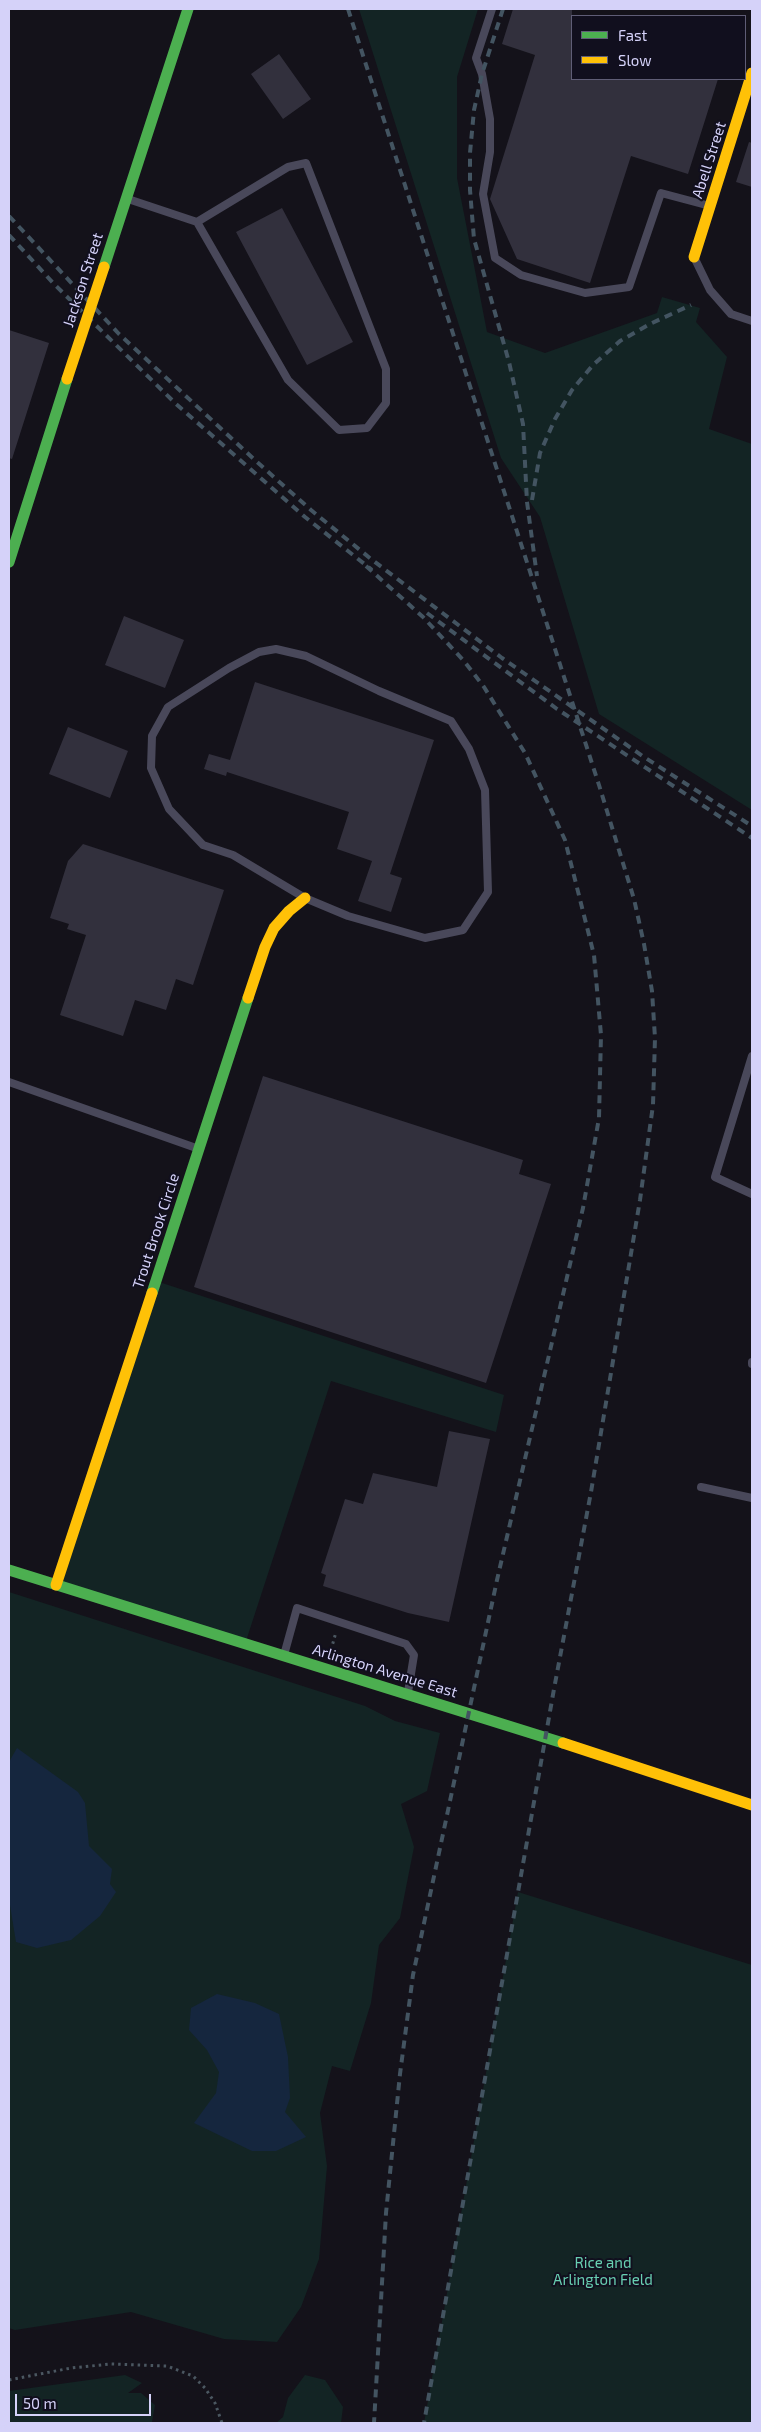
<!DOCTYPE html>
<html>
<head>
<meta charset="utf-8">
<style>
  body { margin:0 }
  #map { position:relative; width:761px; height:2432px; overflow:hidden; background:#14121a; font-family:"Exo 2",sans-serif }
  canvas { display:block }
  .frame { position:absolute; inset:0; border:10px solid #d5d2f9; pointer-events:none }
  .legend { position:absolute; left:571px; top:15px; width:175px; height:65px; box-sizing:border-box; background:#110f1e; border:1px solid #5f5d76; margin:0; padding:6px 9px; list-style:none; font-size:15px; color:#d5d2f9 }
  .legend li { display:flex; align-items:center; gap:10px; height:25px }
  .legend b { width:25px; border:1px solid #5f5d76 }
  .scale { position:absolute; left:15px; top:2394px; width:136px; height:22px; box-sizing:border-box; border:2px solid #d5d2f9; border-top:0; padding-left:6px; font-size:15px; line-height:18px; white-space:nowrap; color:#d5d2f9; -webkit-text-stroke:4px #110f1e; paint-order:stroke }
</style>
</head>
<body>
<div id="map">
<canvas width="761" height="2432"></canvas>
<div class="frame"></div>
<ul class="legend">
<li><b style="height:6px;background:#4caf50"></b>Fast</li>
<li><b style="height:6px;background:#ffc107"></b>Slow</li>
</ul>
<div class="scale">50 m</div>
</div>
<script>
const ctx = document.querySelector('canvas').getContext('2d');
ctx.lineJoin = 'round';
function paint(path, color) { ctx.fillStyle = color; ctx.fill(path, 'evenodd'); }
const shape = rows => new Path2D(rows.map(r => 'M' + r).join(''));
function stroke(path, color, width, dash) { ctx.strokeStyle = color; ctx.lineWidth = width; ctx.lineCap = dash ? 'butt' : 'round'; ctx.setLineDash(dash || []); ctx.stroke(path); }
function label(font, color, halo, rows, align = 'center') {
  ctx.font = font + ' "Exo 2",sans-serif'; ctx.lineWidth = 4; ctx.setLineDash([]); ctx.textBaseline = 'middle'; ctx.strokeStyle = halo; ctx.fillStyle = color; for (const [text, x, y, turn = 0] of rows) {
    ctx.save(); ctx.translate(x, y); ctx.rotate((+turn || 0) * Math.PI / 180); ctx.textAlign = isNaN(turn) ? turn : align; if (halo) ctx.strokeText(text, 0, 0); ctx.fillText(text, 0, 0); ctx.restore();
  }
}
const green = shape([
  [359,9,478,9,457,77,457,178,487,332,545,353,657,313,662,297,700,308,696,322,727,357,709,429,752,444,752,810,599,714,540,517,501,458],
  [156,1281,504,1395,496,1432,331,1381,245,1644,56,1585],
  [9,1592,365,1706,395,1721,440,1733,427,1791,401,1804,414,1847,400,1918,379,1945,371,2003,350,2071,332,2066,320,2113,327,2166,319,2259,301,2307,277,2342,224,2339,131,2312,15,2330,9,2328],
  [518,1892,752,1965,752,2423,424,2423],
  [125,2375,142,2383,128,2393,141,2393,155,2405,152,2422,154,2423,9,2423,9,2391],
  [305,2375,325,2380,343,2407,341,2423,276,2423,283,2417,288,2398]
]);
const water = shape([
  [17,1748,78,1792,85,1803,89,1846,112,1869,110,1884,116,1892,100,1916,71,1940,37,1948,16,1942,9,1899,9,1762],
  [217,1994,255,2003,279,2014,288,2057,290,2098,285,2112,306,2137,276,2151,252,2151,194,2123,216,2093,219,2072,207,2050,189,2030,191,2008]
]);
const building = shape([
  [513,9,572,9,572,79,718,79,688,174,631,156,590,283,517,259,490,199,535,55,502,44],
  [279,54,311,99,283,119,251,74],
  [749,142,752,143,752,187,736,182],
  [282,208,353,342,307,365,236,232],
  [9,330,49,343,12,459,9,458],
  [124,616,184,640,165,688,105,665],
  [255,682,434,740,390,874,402,878,391,912,358,901,372,861,337,849,349,812,227,772,226,776,204,769,209,754,230,760],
  [68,727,128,751,110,798,49,774],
  [83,844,224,890,193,985,176,979,166,1010,135,1000,123,1036,60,1015,86,935,67,929,69,924,50,918,68,861],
  [263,1076,523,1160,519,1174,551,1184,486,1383,194,1287],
  [449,1431,490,1439,449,1622,408,1613,323,1586,326,1575,321,1573,345,1499,363,1504,373,1473,437,1487]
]);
const path = shape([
  [331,1650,336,1632],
  [9,2380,71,2368,111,2364,167,2366,193,2376,205,2388,215,2403,222,2423]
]);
const lane = shape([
  [492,9,476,58,482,74,490,119,490,152,483,194,495,258,521,275,585,293,629,287,661,193,710,206],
  [128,199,197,222,288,167,306,163,386,369,386,403,367,428,339,430,288,380,197,222],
  [694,257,710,290,731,314,752,321],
  [276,649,306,656,379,691,451,721,469,749,485,790,488,892,463,930,425,938,348,916,305,898,233,855,203,845,169,809,151,768,152,736,168,707,229,668,259,652,276,649],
  [752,1056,715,1177,752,1194],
  [9,1082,199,1149],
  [752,1364,752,1362],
  [701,1487,752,1498],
  [284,1655,297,1608,406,1644,414,1655,408,1692]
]);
const fast = shape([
  [104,267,188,9],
  [9,562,67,379],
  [152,1293,248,998],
  [9,1570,563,1743]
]);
const slow = shape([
  [694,257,752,73],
  [248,998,265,947,274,928,289,911,305,898],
  [56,1585,152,1293],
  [563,1743,752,1805]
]);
const rail = shape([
  [348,9,599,785,634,899,644,944,652,991,655,1038,653,1105,640,1200,591,1492,554,1689,424,2423],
  [503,9,482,74,474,110,470,153,470,190,474,239,509,362,523,424,527,502,537,576],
  [9,216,119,334,257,462,311,510,371,559,502,658,644,757,752,826],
  [9,235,54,284,175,403,305,517,372,570],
  [532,500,540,453,555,419,572,390,593,365,620,341,650,324,691,305],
  [366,566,423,617,464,661,484,687,525,753,565,840,594,955,601,1035,599,1118,583,1208,497,1580,413,1975,400,2074,386,2213,374,2423],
  [427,613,557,709,752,838]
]);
const slowBridge = shape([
  [67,379,104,267]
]);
const streetNames = [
  ["Abell Street",709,160,-72],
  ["Jackson Street",83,280,-72],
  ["Trout Brook Circle",156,1231,-72],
  ["Arlington Avenue East",385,1671,17]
];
const parkNames = [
  ["Rice and",603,2263],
  ["Arlington Field",603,2280]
];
paint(green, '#132424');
paint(water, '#15263e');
paint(building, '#32303d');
stroke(path, '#4b5761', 3, [2.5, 4]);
stroke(lane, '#49485a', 8);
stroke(fast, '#4caf50', 11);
stroke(slow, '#ffc107', 11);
stroke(rail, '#435461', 4, [8, 6]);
stroke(slowBridge, '#ffc107', 11);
label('15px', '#d5d2f9', '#110f1e', streetNames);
label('15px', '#68cfb2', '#110f1e', parkNames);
</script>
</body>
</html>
